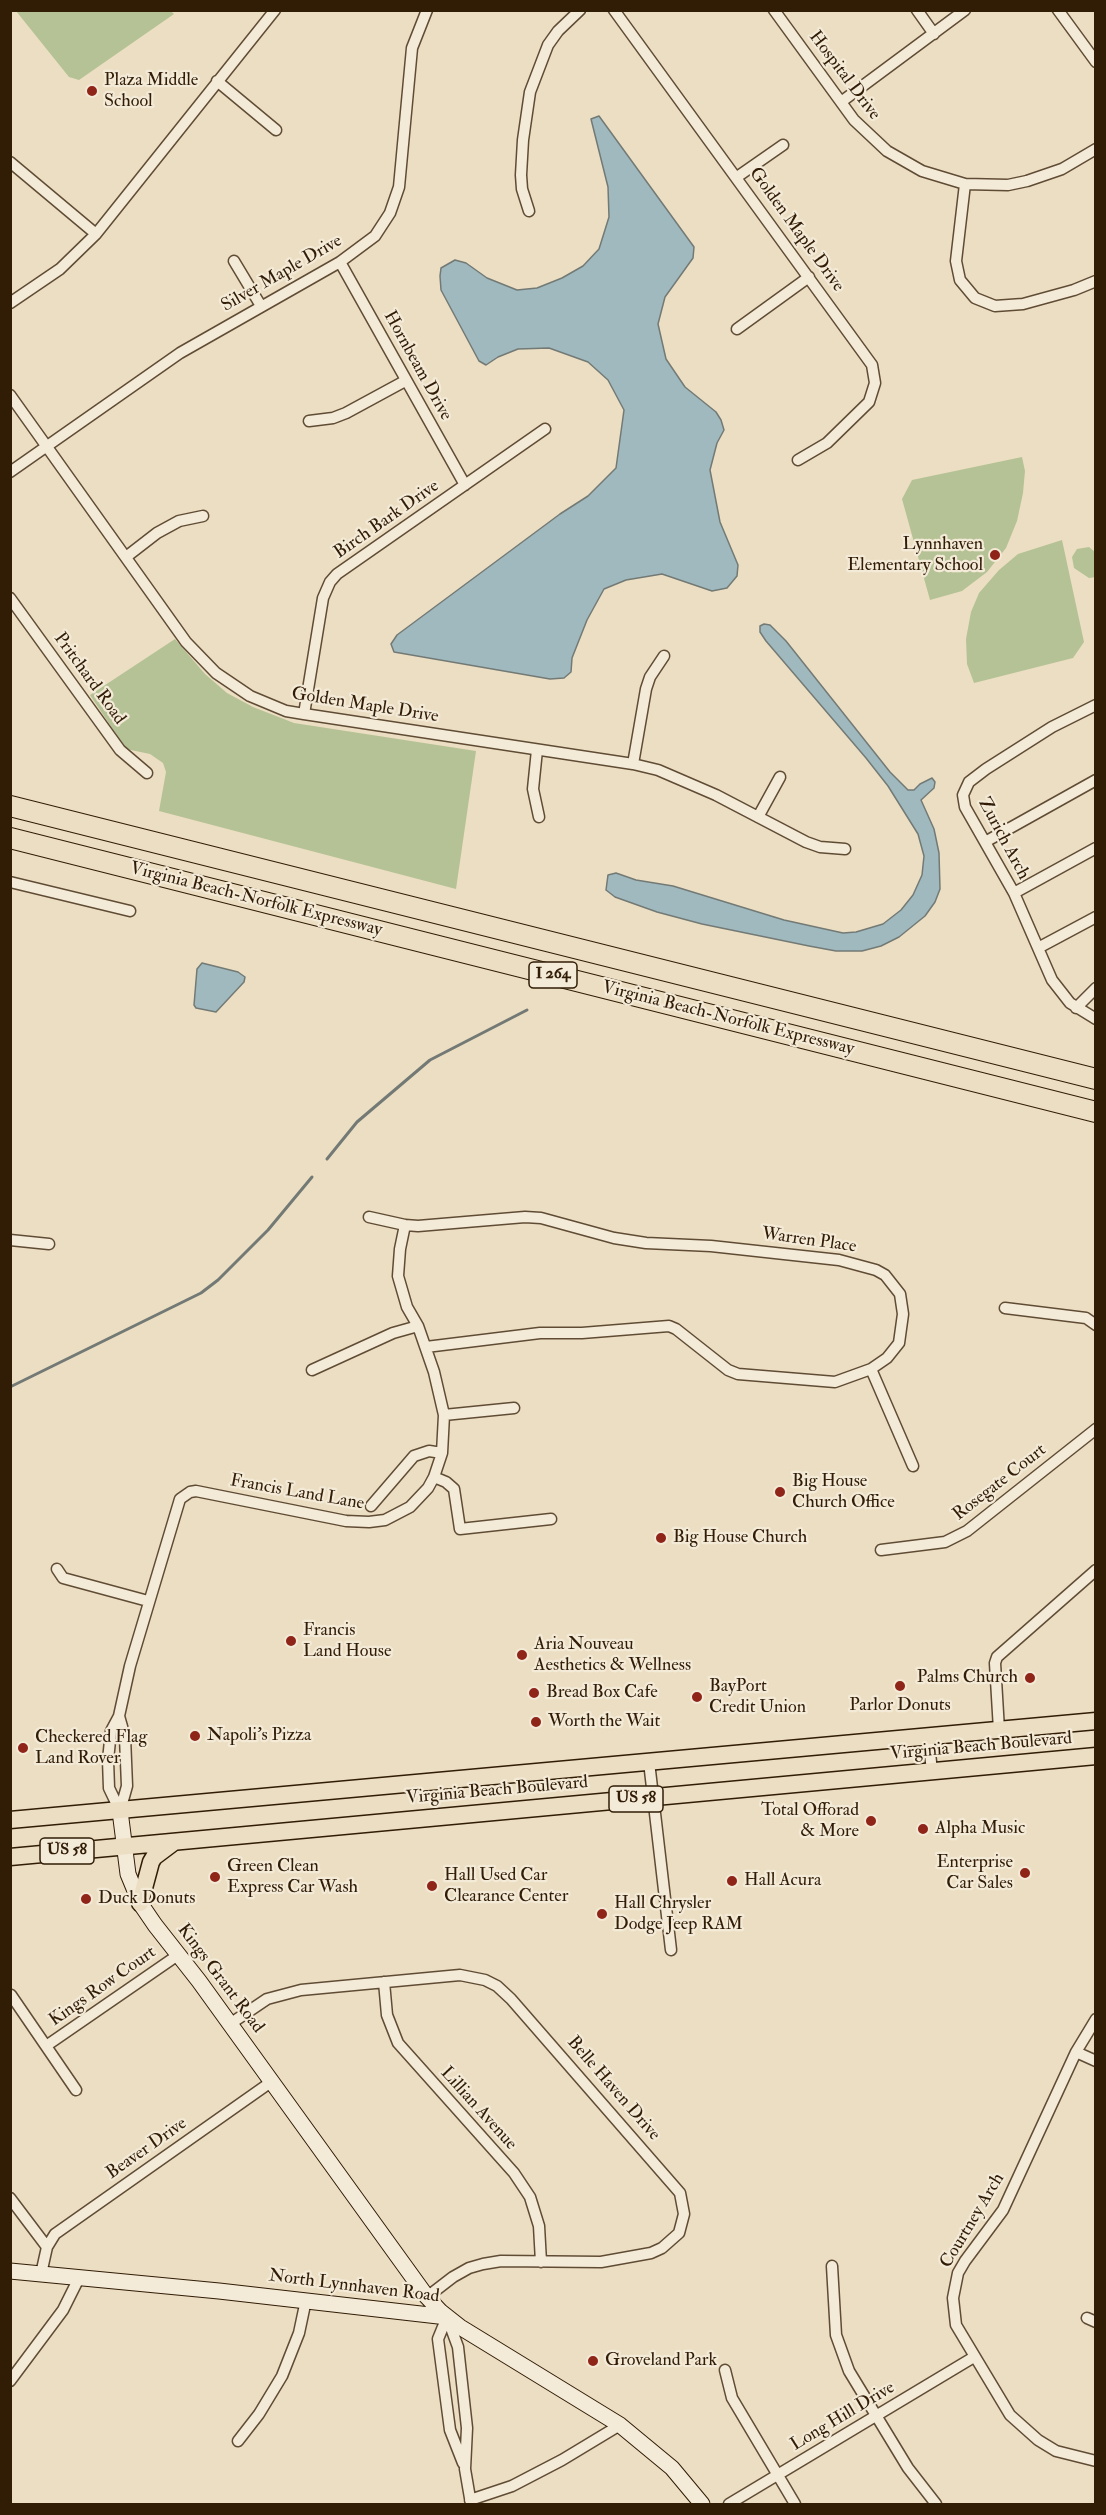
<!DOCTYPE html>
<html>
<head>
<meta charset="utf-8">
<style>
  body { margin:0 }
  #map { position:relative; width:1106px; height:2515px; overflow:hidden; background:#ecdec2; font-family:"IM FELL Double Pica",serif }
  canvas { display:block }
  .frame { position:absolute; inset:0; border:12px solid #311c06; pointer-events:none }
</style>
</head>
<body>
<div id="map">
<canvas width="1106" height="2515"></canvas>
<div class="frame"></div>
</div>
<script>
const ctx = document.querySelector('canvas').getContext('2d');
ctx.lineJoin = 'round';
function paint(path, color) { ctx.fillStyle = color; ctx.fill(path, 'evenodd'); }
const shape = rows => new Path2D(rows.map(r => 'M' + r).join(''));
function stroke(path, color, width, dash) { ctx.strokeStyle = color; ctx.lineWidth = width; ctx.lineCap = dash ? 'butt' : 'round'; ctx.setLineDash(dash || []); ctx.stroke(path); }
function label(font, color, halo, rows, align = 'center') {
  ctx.font = font + ' "IM FELL Double Pica",serif'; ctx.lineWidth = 4.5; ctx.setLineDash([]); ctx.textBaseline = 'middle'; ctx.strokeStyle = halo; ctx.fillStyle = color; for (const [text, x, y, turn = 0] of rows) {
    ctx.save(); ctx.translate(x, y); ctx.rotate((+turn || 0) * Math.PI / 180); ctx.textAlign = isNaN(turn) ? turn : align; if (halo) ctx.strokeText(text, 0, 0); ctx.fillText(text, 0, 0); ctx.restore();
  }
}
const green = shape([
  [171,11,174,14,79,80,69,77,16,11],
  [1022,457,1025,471,1023,493,1017,521,1006,548,987,572,962,591,930,600,902,499,912,480],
  [1062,540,1084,642,1073,658,974,683,967,664,966,639,971,612,979,593,999,570,1018,554],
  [1089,547,1095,552,1096,577,1089,578,1074,568,1072,557,1077,549],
  [175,639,205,674,227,693,253,707,294,723,476,751,456,889,159,811,166,772,163,763,150,754,126,749,90,695]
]);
const water = shape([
  [599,116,694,247,693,258,665,297,658,324,666,359,685,387,716,412,721,420,724,430,717,443,710,470,720,522,738,565,737,576,727,588,712,591,662,574,626,580,604,589,587,620,572,658,571,672,564,678,550,679,394,652,391,644,397,635,560,514,588,496,616,468,624,410,608,380,588,362,549,348,518,349,498,357,486,365,479,361,441,290,440,276,441,268,455,260,466,263,487,278,517,290,537,288,562,278,583,266,599,249,609,217,608,187,591,119,599,116],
  [764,624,770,625,786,641,890,772,908,790,914,790,920,784,932,778,935,782,934,788,921,800,934,829,939,853,940,889,935,902,925,916,899,937,881,946,862,951,836,951,809,946,702,924,657,912,615,897,606,890,608,875,616,873,636,880,673,886,784,920,843,933,856,932,883,924,901,910,913,895,922,875,924,856,918,834,888,786,866,758,766,641,760,632,760,626,764,624],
  [202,963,238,972,245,977,244,982,216,1012,196,1008,194,1005,197,969,202,963]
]);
const stream = shape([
  [327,1159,357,1122,430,1060,527,1010],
  [10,1387,201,1293,218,1280,268,1230,312,1177]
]);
const street = shape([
  [614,10,872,365,875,383,869,402,827,443,798,460],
  [774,10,854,120,887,151,922,171,965,184,1008,185,1027,181,1062,169,1096,149],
  [917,10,934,34],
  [1058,10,1096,62],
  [217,81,276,130],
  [841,102,965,10],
  [10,162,96,234],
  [737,177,783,145],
  [965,184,956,261,960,280,975,298,995,306,1023,304,1074,290,1096,281],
  [529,211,522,189,521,175,523,140,530,92,548,45,558,31,580,10],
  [234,261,261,306],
  [340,262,465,485],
  [10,303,60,269,96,234,275,10],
  [737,329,809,277],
  [10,395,186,642,216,673,250,696,286,711,304,714,633,764,658,770,716,795,806,842,820,847,845,849],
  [309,421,333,418,346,413,405,381],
  [10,472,180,353,340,262,375,236,390,213,399,187,412,48,427,10],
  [126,557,157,533,179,521,203,516],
  [10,598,120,750,147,773],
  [1096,705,1052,727,986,769,969,782,963,795,965,807,1014,893,1052,980,1070,1003,1096,1019],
  [304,714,323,598,330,582,337,574,545,429],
  [537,750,533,789,539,817],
  [633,764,646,689,650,677,664,656],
  [758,817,780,777],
  [985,842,1096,780],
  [10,882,130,911],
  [1014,893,1096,848],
  [1038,948,1096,917],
  [1076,1008,1096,988],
  [369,1217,405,1225,418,1226,525,1217,541,1218,614,1238,646,1243,711,1246,839,1260,876,1270,885,1275,900,1294,903,1314,899,1343,887,1358,871,1369,835,1382,738,1374,728,1370,676,1329,669,1326,582,1333,540,1333,426,1347],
  [10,1240,49,1244],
  [1005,1308,1086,1318,1096,1325],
  [871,1369,913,1466],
  [312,1370,393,1333,418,1326],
  [444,1415,514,1408],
  [434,1477,446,1482,454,1489,460,1529,551,1519],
  [371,1506,414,1456,429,1451,442,1453],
  [881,1550,945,1542,967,1531,1096,1429],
  [57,1569,63,1578,148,1601],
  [119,1716,125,1737,127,1786,120,1811],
  [999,1730,995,1663,997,1657,1096,1570],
  [928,1735,932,1771],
  [649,1762,671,1950],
  [120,1811,109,1788,108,1760,111,1731,119,1716,130,1666,180,1499,190,1492,196,1491,346,1521,369,1522,385,1520,410,1507,428,1488,434,1477,442,1453,444,1415,434,1372,418,1326,407,1307,398,1276,400,1249,405,1225],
  [384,1982,387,2015,398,2043,514,2173,530,2197,539,2226,541,2262],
  [11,1995,76,2090],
  [1096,2019,1076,2052,1003,2210,965,2261,958,2273,953,2298,956,2325,1010,2415,1038,2440,1056,2451,1096,2461],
  [230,2024,267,1999,301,1990,460,1975,485,1980,497,1986,511,1999,680,2193,684,2214,679,2233,662,2248,651,2253,601,2262,501,2261,483,2264,469,2268,453,2277,427,2297],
  [46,2046,178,1955],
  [1076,2052,1096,2061],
  [10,2198,47,2247],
  [832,2266,836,2335,849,2371,908,2468,936,2504],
  [41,2274,47,2247,55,2234,271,2082],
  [447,2317,458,2347,467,2428,465,2469,471,2504],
  [447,2317,438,2339,450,2430,463,2463],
  [1087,2318,1096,2322],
  [725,2370,732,2398,795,2504],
  [10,2381,63,2310,79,2278],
  [238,2441,259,2414,282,2376,299,2333,306,2300],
  [470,2500,512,2486,562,2460,620,2425],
  [729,2504,974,2357]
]);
const secondary = shape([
  [120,1811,128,1874,140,1903,155,1925,199,1981,427,2297,441,2312,460,2327,620,2425,672,2468,702,2504],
  [10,2271,219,2291,447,2317]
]);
const primary = shape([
  [10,1820,1096,1721],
  [10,1857,1096,1756],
  [140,1903,151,1862,154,1857,174,1842]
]);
const highway = shape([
  [10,806,1096,1079],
  [10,838,1096,1112]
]);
const markers = [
  [92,91,6,"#8f2418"],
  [995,555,6,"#8f2418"],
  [780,1492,6,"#8f2418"],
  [661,1538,6,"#8f2418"],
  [291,1641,6,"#8f2418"],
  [522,1655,6,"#8f2418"],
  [1030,1678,6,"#8f2418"],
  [900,1686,6,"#8f2418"],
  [534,1693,6,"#8f2418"],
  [697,1697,6,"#8f2418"],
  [536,1722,6,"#8f2418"],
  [195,1736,6,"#8f2418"],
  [23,1748,6,"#8f2418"],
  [871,1821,6,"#8f2418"],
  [923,1829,6,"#8f2418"],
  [1025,1873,6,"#8f2418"],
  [215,1877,6,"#8f2418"],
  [732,1881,6,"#8f2418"],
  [432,1886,6,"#8f2418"],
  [86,1899,6,"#8f2418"],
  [602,1914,6,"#8f2418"],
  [593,2361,6,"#8f2418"]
];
const shields = [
  [553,975,48],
  [636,1799,54],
  [67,1851,54]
];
const shieldNames = [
  ["I 264",553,975],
  ["US 58",636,1799],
  ["US 58",67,1851]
];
const streetNames = [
  ["Hospital Drive",844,76,53],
  ["Golden Maple Drive",796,230,54],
  ["Silver Maple Drive",282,274,-30],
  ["Hornbeam Drive",417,366,61],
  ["Birch Bark Drive",387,520,-35],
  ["Pritchard Road",89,679,54],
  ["Golden Maple Drive",365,706,9],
  ["Zurich Arch",1003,839,62],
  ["Virginia Beach-Norfolk Expressway",256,900,14],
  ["Virginia Beach-Norfolk Expressway",728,1019,14],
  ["Warren Place",809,1241,8],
  ["Rosegate Court",1000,1483,-38],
  ["Francis Land Lane",297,1493,10],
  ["Virginia Beach Boulevard",981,1747,-5],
  ["Virginia Beach Boulevard",497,1791,-5],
  ["Kings Grant Road",220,1979,53],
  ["Kings Row Court",103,1987,-35],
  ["Belle Haven Drive",613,2089,49],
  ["Lillian Avenue",478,2109,48],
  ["Beaver Drive",147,2149,-35],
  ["Courtney Arch",973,2221,-59],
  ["North Lynnhaven Road",354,2287,7],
  ["Long Hill Drive",843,2417,-31]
];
const poiNames = [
  ["Plaza Middle",104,81],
  ["School",104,102],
  ["Lynnhaven",983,545,"right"],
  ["Elementary School",983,566,"right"],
  ["Big House",792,1482],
  ["Church Office",792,1503],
  ["Big House Church",673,1538],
  ["Francis",303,1631],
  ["Land House",303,1652],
  ["Aria Nouveau",534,1645],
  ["Aesthetics & Wellness",534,1666],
  ["Palms Church",1018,1678,"right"],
  ["BayPort",709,1687],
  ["Credit Union",709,1708],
  ["Bread Box Cafe",546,1693],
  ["Parlor Donuts",900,1706,"center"],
  ["Worth the Wait",548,1722],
  ["Napoli's Pizza",207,1736],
  ["Checkered Flag",35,1738],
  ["Land Rover",35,1759],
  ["Total Offorad",859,1811,"right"],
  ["& More",859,1832,"right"],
  ["Alpha Music",935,1829],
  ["Enterprise",1013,1863,"right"],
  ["Car Sales",1013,1884,"right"],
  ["Green Clean",227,1867],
  ["Express Car Wash",227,1888],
  ["Hall Used Car",444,1876],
  ["Clearance Center",444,1897],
  ["Hall Acura",744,1881],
  ["Duck Donuts",98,1899],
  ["Hall Chrysler",614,1904],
  ["Dodge Jeep RAM",614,1925],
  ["Groveland Park",605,2361]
];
paint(green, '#b5c295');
paint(water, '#9fb9bf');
stroke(water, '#737a75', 1.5);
stroke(stream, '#737a75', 3);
stroke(street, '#604c35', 13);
stroke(secondary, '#311c06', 17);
stroke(primary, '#311c06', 19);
stroke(highway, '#311c06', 22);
stroke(street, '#f3ead7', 10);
stroke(secondary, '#f3ead7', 15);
stroke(primary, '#ecdec2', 16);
stroke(highway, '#ecdec2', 20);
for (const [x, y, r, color] of markers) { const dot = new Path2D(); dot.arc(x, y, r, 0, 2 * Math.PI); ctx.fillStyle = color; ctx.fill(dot); stroke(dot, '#f3ead7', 2); }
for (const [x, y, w] of shields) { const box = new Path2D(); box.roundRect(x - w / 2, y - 13, w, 26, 4.5); ctx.fillStyle = '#f3ead7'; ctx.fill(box); stroke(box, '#311c06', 1.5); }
label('bold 16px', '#311c06', null, shieldNames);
label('18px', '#311c06', '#f3ead7', streetNames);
label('18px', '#311c06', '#f3ead7', poiNames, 'left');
</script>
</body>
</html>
